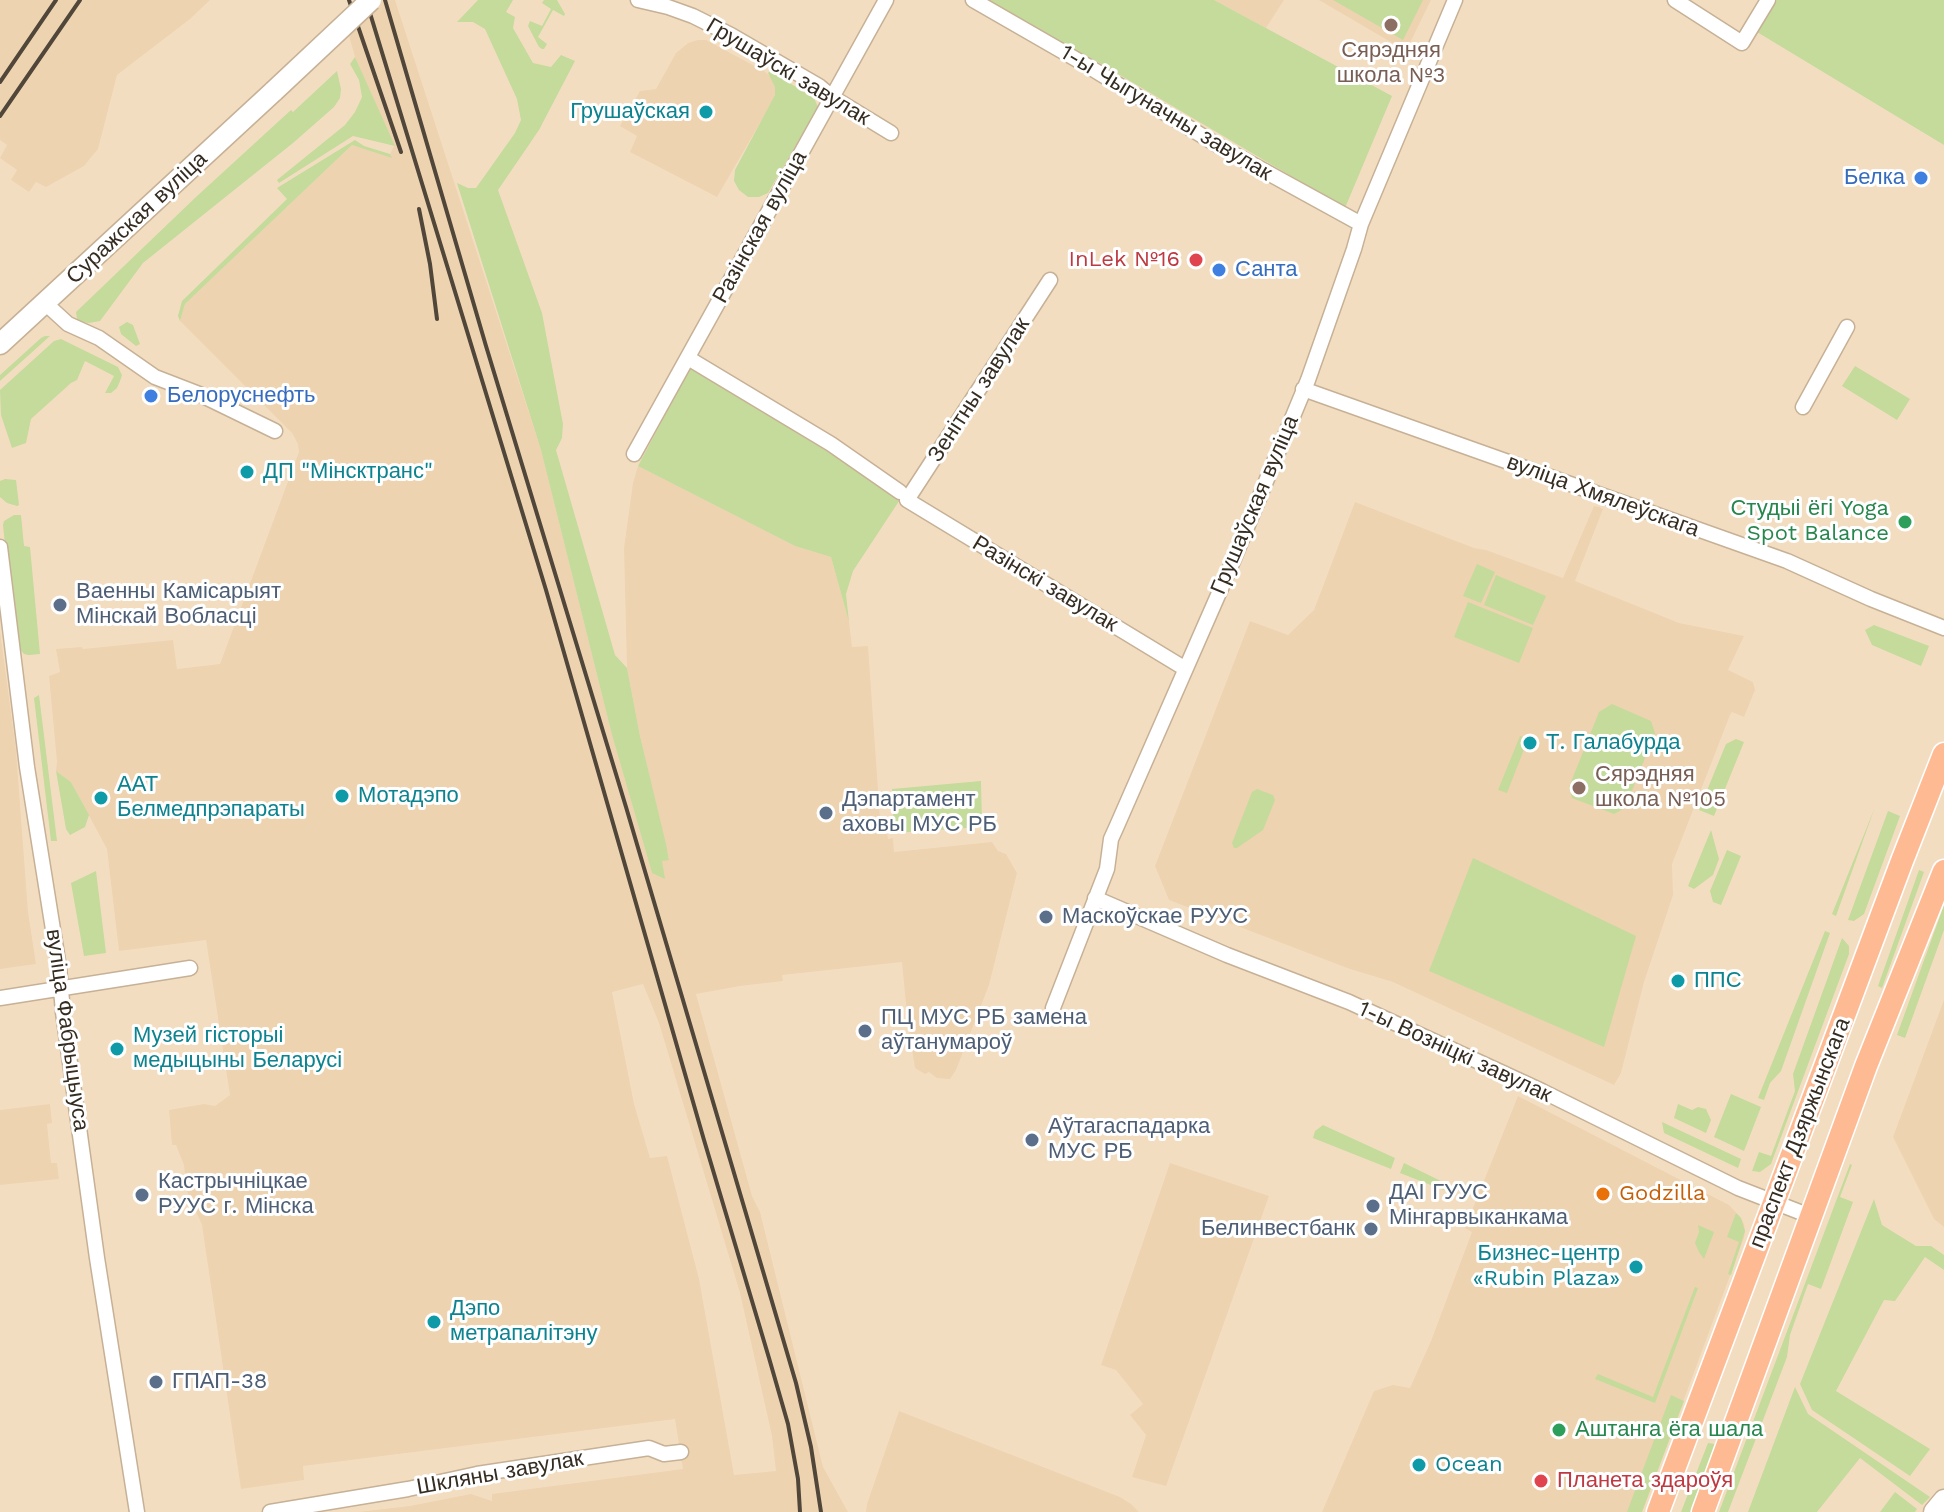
<!DOCTYPE html>
<html>
<head>
<meta charset="utf-8">
<style>
  body { margin:0 }
  canvas { display:block; background:#f3ddc1 }
</style>
</head>
<body>
<canvas width="1944" height="1512"></canvas>
<script>
const ctx = document.querySelector('canvas').getContext('2d');
ctx.lineJoin = 'round';
function paint(path, color) { ctx.fillStyle = color; ctx.fill(path, 'evenodd'); }
const shape = rows => new Path2D(rows.map(r => 'M' + r).join(''));
function stroke(path, color, width, dash) { ctx.strokeStyle = color; ctx.lineWidth = width; ctx.lineCap = dash ? 'butt' : 'round'; ctx.setLineDash(dash || []); ctx.stroke(path); }
function label(font, color, halo, rows, align = 'center') {
  ctx.font = font + ' "Work Sans",sans-serif'; ctx.lineWidth = 6; ctx.setLineDash([]); ctx.textBaseline = 'middle'; ctx.strokeStyle = halo; ctx.fillStyle = color; for (const [text, x, y, turn = 0] of rows) {
    ctx.save(); ctx.translate(x, y); ctx.rotate((+turn || 0) * Math.PI / 180); ctx.textAlign = isNaN(turn) ? turn : align; if (halo) ctx.strokeText(text, 0, 0); ctx.fillText(text, 0, 0); ctx.restore();
  }
}
const built = shape([
  [0,0,210,0,190,19,117,75,98,149,84,166,46,187,36,182,29,192,11,180,17,170,0,158,7,145,0,140],
  [363,0,395,0,541,450,612,735,652,873,662,861,669,859,640,736,627,668,624,548,633,483,638,466,795,546,831,557,849,622,852,647,868,646,881,833,887,833,888,839,893,838,894,852,992,842,998,851,1006,854,1017,873,989,985,956,1070,950,1079,937,1078,929,1072,925,1074,915,1068,908,1025,902,962,782,975,783,981,740,986,696,994,752,1196,760,1212,823,1467,848,1512,358,1512,410,1506,471,1494,492,1501,492,1494,683,1469,675,1419,303,1466,304,1480,241,1489,202,1225,187,1191,184,1165,176,1145,172,1145,169,1110,204,1104,215,1106,230,1095,206,940,119,951,107,849,71,782,56,771,57,762,49,676,60,672,56,649,82,647,83,649,173,640,177,669,220,664,299,452,298,444,292,433,180,321,185,304,352,145,391,157,390,154,394,146,355,57,344,18],
  [643,984,659,1023,740,1293,772,1436,776,1471,734,1475,699,1279,667,1156,650,1158,634,1104,612,992],
  [1214,0,1284,0,1266,28],
  [1319,0,1431,0,1406,51],
  [698,40,706,40,764,71,771,77,775,86,775,95,771,104,717,197,630,152,637,136,620,126,640,91,656,89,676,53,688,43],
  [1355,502,1474,548,1486,550,1563,578,1594,506,1599,507,1603,509,1575,581,1679,623,1744,636,1728,670,1753,682,1755,690,1744,717,1732,712,1730,715,1672,864,1673,895,1644,982,1621,1073,1614,1085,1393,982,1350,969,1169,900,1155,866,1250,621,1288,635,1314,610],
  [0,631,16,751,28,912,36,964,0,969],
  [1944,1000,1944,1227,1934,1219,1893,1137],
  [1518,1096,1729,1205,1741,1218,1744,1224,1745,1231,1744,1238,1642,1512,1322,1512,1374,1391,1393,1385,1410,1388,1431,1341,1472,1232,1465,1228],
  [50,1104,52,1123,47,1124,51,1163,57,1163,59,1179,0,1185,0,1110],
  [1170,1163,1269,1196,1166,1486,1132,1477,1146,1435,1130,1415,1143,1404,1116,1370,1101,1365],
  [899,1411,1120,1497,1131,1504,1139,1512,866,1512,867,1504]
]);
const green = shape([
  [478,0,513,0,506,12,515,17,513,28,533,63,551,67,561,55,575,61,539,130,498,190,542,313,563,424,562,438,556,450,615,655,627,668,640,736,666,844,669,860,662,861,665,879,652,873,612,735,541,450,457,183,468,188,476,188,515,133,521,120,517,99,485,29,473,22,457,22],
  [544,0,557,0,565,14,564,16,553,10,538,37,547,44,544,49,542,49,539,47,528,26,530,21,542,26,551,9,542,3],
  [986,0,1214,0,1392,96,1345,208,1103,65],
  [1333,0,1423,0,1403,40],
  [1777,0,1944,0,1944,145,1757,32],
  [355,57,395,146,353,136,279,183,277,180,345,125,355,112,362,97,359,80,350,64],
  [337,71,341,89,340,98,334,107,293,143,143,263,100,321,89,323,81,322,77,319,76,312,196,197,291,110,293,112],
  [770,71,814,98,818,107,768,193,759,197,748,197,739,190,734,181,735,170,775,95,775,87,768,73],
  [355,140,364,146,390,154,392,158,352,145,185,304,180,321,178,316,182,301,287,199,277,188],
  [127,322,133,325,140,344,136,346,121,334,119,327],
  [45,336,50,336,0,381,0,375,41,338],
  [61,339,118,367,122,375,120,381,117,388,111,393,105,393,114,376,85,361,77,380,71,383,31,419,26,443,12,448,1,415,0,390,54,341],
  [691,366,898,496,905,492,853,571,846,594,849,622,831,557,795,546,638,466],
  [1855,366,1910,399,1897,420,1842,386],
  [5,479,16,480,19,505,17,506,7,503,0,497,0,481],
  [14,515,21,515,24,546,30,547,40,654,29,655,24,654,15,643,3,525,4,521],
  [1477,564,1495,572,1481,603,1463,596],
  [1496,575,1546,596,1533,625,1484,605],
  [1468,602,1533,628,1519,663,1454,637],
  [1874,625,1929,646,1921,666,1872,645,1865,630],
  [39,695,57,841,51,841,34,698],
  [1612,704,1651,721,1655,733,1625,808,1614,814,1572,798,1569,787,1599,712],
  [1520,736,1528,739,1507,793,1498,790],
  [1736,739,1744,742,1714,816,1699,810,1726,744],
  [56,771,71,782,89,815,85,827,70,835,66,829],
  [981,781,982,827,894,833,892,789],
  [1257,789,1273,795,1275,800,1263,830,1237,848,1234,848,1232,843,1252,792],
  [1875,807,1836,916,1832,914],
  [1888,811,1900,816,1864,914,1854,921,1848,920],
  [1711,830,1719,859,1713,875,1694,889,1688,886],
  [1727,850,1741,856,1721,905,1713,902,1710,891],
  [1473,858,1636,936,1604,1047,1429,971],
  [1919,870,1924,872,1882,988,1878,986],
  [96,871,106,953,84,956,71,883],
  [1944,905,1944,930,1905,1038,1897,1035],
  [1825,931,1830,933,1781,1071,1770,1083,1764,1100,1758,1098],
  [1842,938,1849,946,1849,954,1771,1164,1760,1172,1752,1171,1759,1152,1771,1156,1795,1091,1793,1074],
  [1731,1094,1761,1107,1744,1151,1714,1137],
  [1678,1104,1692,1110,1698,1107,1706,1109,1711,1120,1706,1133,1674,1118],
  [1662,1122,1741,1159,1738,1168,1664,1133],
  [1323,1125,1395,1158,1391,1169,1313,1138,1315,1131],
  [1404,1163,1445,1183,1448,1187,1446,1191,1400,1173],
  [1850,1164,1852,1165,1840,1197,1853,1202,1821,1289,1808,1284,1790,1335,1787,1357,1728,1512,1719,1512],
  [1874,1199,1882,1225,1916,1246,1931,1246,1944,1255,1944,1270,1925,1257,1895,1301,1884,1300,1836,1391,1930,1449,1910,1476,1812,1410,1800,1384],
  [1736,1213,1741,1218,1745,1231,1731,1275,1728,1274,1739,1242,1727,1237],
  [1698,1225,1714,1232,1704,1259,1699,1252,1695,1243,1699,1232],
  [1695,1287,1698,1288,1655,1403,1595,1379,1598,1374,1653,1397],
  [1795,1387,1808,1414,1930,1497,1922,1505,1860,1458,1817,1512,1748,1512],
  [1671,1395,1684,1401,1642,1512,1627,1512],
  [1708,1443,1715,1444,1690,1512,1681,1512],
  [1895,1492,1917,1509,1915,1512,1880,1512]
]);
const street = shape([
  [638,0,668,7,693,16,731,35,819,86,832,97,891,133],
  [973,0,1086,65,1219,146,1361,224],
  [1675,0,1742,43,1768,0],
  [1050,280,907,500,1184,668],
  [45,303,68,324,99,338,155,377,199,394,275,431],
  [688,358,831,444,900,492],
  [1303,389,1787,561,1871,599,1944,628],
  [1803,407,1847,327],
  [634,454,886,0],
  [0,547,27,767,59,967,63,1012,97,1258,137,1512],
  [1095,898,1227,955,1349,1002,1542,1091,1738,1188,1810,1216],
  [0,998,190,968],
  [1053,1008,1107,869,1111,839,1116,828,1233,561,1308,380,1354,249,1361,224,1455,0],
  [270,1512,408,1489,477,1474,649,1448,664,1454,681,1452]
]);
const secondary = shape([
  [0,344,274,91],
  [1934,1512,1944,1500]
]);
const primary = shape([
  [1658,1512,1902,861,1944,754],
  [1703,1512,1866,1066,1944,871]
]);
const rail = shape([
  [349,0,401,152],
  [366,0,546,590,704,1140,769,1358,788,1424,798,1479,800,1512],
  [385,0,486,346,626,807,796,1383,811,1447,821,1512],
  [0,82,56,0],
  [0,116,80,0],
  [419,209,430,264,437,319]
]);
const secondaryBridge = shape([
  [274,91,371,0]
]);
const markers = [
  [1391,25,8,"#8d6e63"],
  [706,112,8,"#0f9aa8"],
  [1921,178,8,"#3f7fe0"],
  [1196,260,8,"#e0444e"],
  [1219,270,8,"#3f7fe0"],
  [151,396,8,"#3f7fe0"],
  [247,472,8,"#0f9aa8"],
  [1905,522,8,"#2e9e5b"],
  [60,605,8,"#5c6f8a"],
  [1530,743,8,"#0f9aa8"],
  [1579,788,8,"#8d6e63"],
  [342,796,8,"#0f9aa8"],
  [101,798,8,"#0f9aa8"],
  [826,813,8,"#5c6f8a"],
  [1046,917,8,"#5c6f8a"],
  [1678,981,8,"#0f9aa8"],
  [865,1031,8,"#5c6f8a"],
  [117,1049,8,"#0f9aa8"],
  [1032,1140,8,"#5c6f8a"],
  [1603,1194,8,"#e8710a"],
  [142,1195,8,"#5c6f8a"],
  [1373,1206,8,"#5c6f8a"],
  [1371,1229,8,"#5c6f8a"],
  [1636,1267,8,"#0f9aa8"],
  [434,1322,8,"#0f9aa8"],
  [156,1382,8,"#5c6f8a"],
  [1559,1430,8,"#2e9e5b"],
  [1419,1465,8,"#0f9aa8"],
  [1541,1481,8,"#e0444e"]
];
const educationNames = [
  ["Сярэдняя",1391,51],
  ["школа №3",1391,76],
  ["Сярэдняя",1595,775,"left"],
  ["школа №105",1595,800,"left"]
];
const streetNames = [
  ["Грушаўскі завулак",788,72,31],
  ["1-ы Чыгуначны завулак",1166,113,31],
  ["Суражская вуліца",137,218,-43],
  ["Разінская вуліца",760,227,-61],
  ["Зенітны завулак",979,390,-57],
  ["вуліца Хмялеўскага",1603,496,20],
  ["Грушаўская вуліца",1255,505,-67],
  ["Разінскі завулак",1045,584,31],
  ["вуліца Фабрыцыуса",67,1030,82],
  ["1-ы Возніцкі завулак",1455,1052,25],
  ["праспект Дзяржынскага",1800,1133,-69],
  ["Шкляны завулак",500,1473,-10]
];
const cultureNames = [
  ["Грушаўская",690,112,"right"],
  ["ДП \"Мінсктранс\"",263,472],
  ["Т. Галабурда",1546,743],
  ["ААТ",117,785],
  ["Белмедпрэпараты",117,810],
  ["Мотадэпо",358,796],
  ["ППС",1694,981],
  ["Музей гісторыі",133,1036],
  ["медыцыны Беларусі",133,1061],
  ["Бизнес-центр",1620,1254,"right"],
  ["«Rubin Plaza»",1620,1279,"right"],
  ["Дэпо",450,1309],
  ["метрапалітэну",450,1334],
  ["Ocean",1435,1465]
];
const shopNames = [
  ["Белка",1905,178,"right"],
  ["Санта",1235,270],
  ["Белоруснефть",167,396]
];
const healthNames = [
  ["InLek №16",1180,260],
  ["Планета здароўя",1557,1481,"left"]
];
const leisureNames = [
  ["Студыі ёгі Yoga",1889,509],
  ["Spot Balance",1889,534],
  ["Аштанга ёга шала",1575,1430,"left"]
];
const serviceNames = [
  ["Ваенны Камісарыят",76,592],
  ["Мінскай Вобласці",76,617],
  ["Дэпартамент",842,800],
  ["аховы МУС РБ",842,825],
  ["Маскоўскае РУУС",1062,917],
  ["ПЦ МУС РБ замена",881,1018],
  ["аўтанумароў",881,1043],
  ["Аўтагаспадарка",1048,1127],
  ["МУС РБ",1048,1152],
  ["Кастрычніцкае",158,1182],
  ["РУУС г. Мінска",158,1207],
  ["ДАІ ГУУС",1389,1193],
  ["Мінгарвыканкама",1389,1218],
  ["Белинвестбанк",1355,1229,"right"],
  ["ГПАП-38",172,1382]
];
const foodNames = [
  ["Godzilla",1619,1194]
];
paint(built, '#eed3b0');
paint(green, '#c4db9b');
stroke(street, '#c7b196', 17);
stroke(secondary, '#c7b196', 23);
stroke(primary, '#fff', 25);
stroke(street, '#fff', 14);
stroke(secondary, '#fff', 20);
stroke(primary, '#febb93', 22);
stroke(rail, '#504639', 4);
stroke(secondaryBridge, '#c7b196', 23, []);
stroke(secondaryBridge, '#fff', 20);
for (const [x, y, r, color] of markers) { const dot = new Path2D(); dot.arc(x, y, r, 0, 2 * Math.PI); ctx.fillStyle = color; ctx.fill(dot); stroke(dot, '#fff', 3); }
label('22px', '#785e54', '#fff', educationNames);
label('22px', '#352d22', '#fff', streetNames);
label('22px', '#0d838f', '#fff', cultureNames, 'left');
label('22px', '#366cbe', '#fff', shopNames, 'left');
label('22px', '#be3a42', '#fff', healthNames, 'right');
label('22px', '#27864d', '#fff', leisureNames, 'right');
label('22px', '#4e5e75', '#fff', serviceNames, 'left');
label('22px', '#c56008', '#fff', foodNames, 'left');
</script>
</body>
</html>
